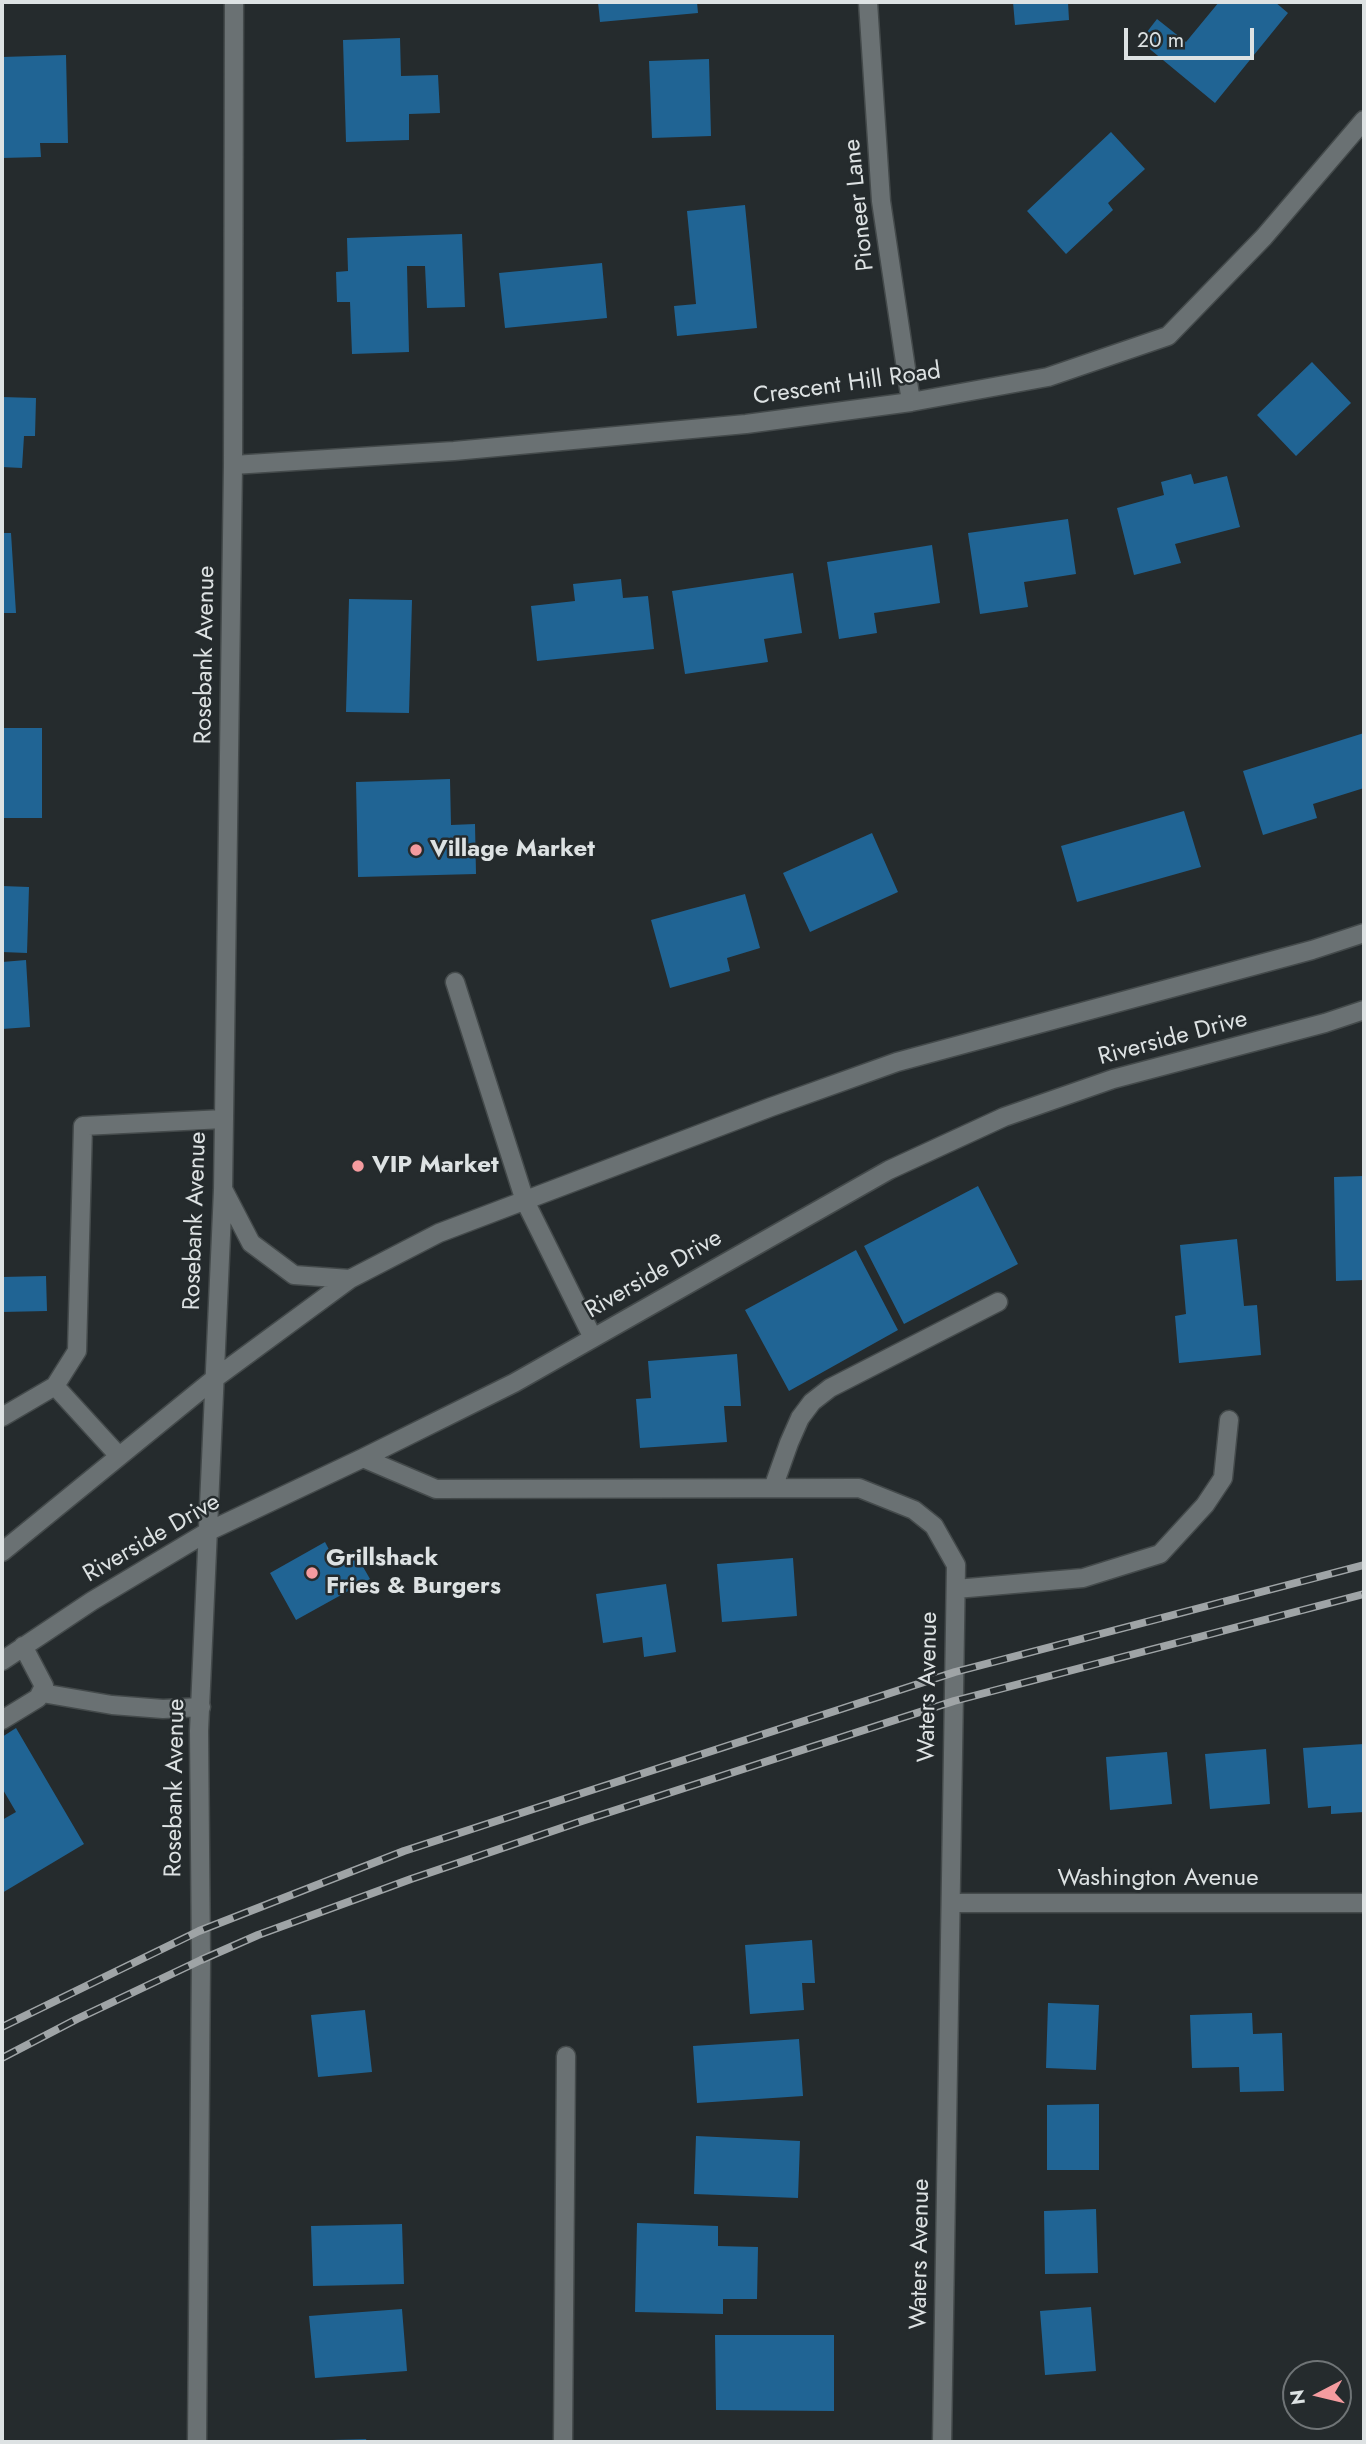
<!DOCTYPE html>
<html>
<head>
<meta charset="utf-8">
<style>
  body { margin:0 }
  #map { position:relative; width:1366px; height:2444px; overflow:hidden; background:#252b2d; font-family:Jost,sans-serif }
  canvas { display:block }
  .frame { position:absolute; inset:0; border:4px solid #dde2e3; pointer-events:none }
  .north { position:absolute; left:1282px; top:2360px; width:70px; height:70px; box-sizing:border-box; background:#252b2d; border:2px solid #6f7476; border-radius:50%; rotate:263deg; font-size:19px; font-weight:700; line-height:28px; text-align:center; color:#dde2e3 }
  .north::after { content:''; display:block; margin:auto; width:24px; height:32px; background:#f49b9f; clip-path:polygon(50% 0,100% 100%,50% 72%,0 100%) }
  .scale { position:absolute; left:1124px; top:28px; width:130px; height:32px; box-sizing:border-box; border:4px solid #dde2e3; border-top:0; padding-left:9px; font-size:21px; line-height:24px; white-space:nowrap; color:#dde2e3; -webkit-text-stroke:5px #252b2d; paint-order:stroke }
</style>
</head>
<body>
<div id="map">
<canvas width="1366" height="2444"></canvas>
<div class="frame"></div>
<div class="north">N</div>
<div class="scale">20 m</div>
</div>
<script>
const ctx = document.querySelector('canvas').getContext('2d');
ctx.lineJoin = 'round';
function paint(path, color) { ctx.fillStyle = color; ctx.fill(path, 'evenodd'); }
const shape = rows => new Path2D(rows.map(r => 'M' + r).join(''));
function stroke(path, color, width, dash) { ctx.strokeStyle = color; ctx.lineWidth = width; ctx.lineCap = dash ? 'butt' : 'round'; ctx.setLineDash(dash || []); ctx.stroke(path); }
function label(font, color, halo, rows, align = 'center') {
  ctx.font = font + ' Jost,sans-serif'; ctx.lineWidth = 5; ctx.setLineDash([]); ctx.textBaseline = 'middle'; ctx.strokeStyle = halo; ctx.fillStyle = color; for (const [text, x, y, turn = 0] of rows) {
    ctx.save(); ctx.translate(x, y); ctx.rotate((+turn || 0) * Math.PI / 180); ctx.textAlign = isNaN(turn) ? turn : align; if (halo) ctx.strokeText(text, 0, 0); ctx.fillText(text, 0, 0); ctx.restore();
  }
}
const building = shape([
  [598,2,697,2,698,13,600,22],
  [1013,2,1068,2,1069,20,1015,25],
  [1219,2,1275,2,1288,13,1215,103,1140,41,1157,19,1186,42],
  [400,38,401,76,438,75,440,113,409,114,409,140,346,142,343,40],
  [66,55,68,143,40,143,41,157,2,158,2,57],
  [709,59,711,136,652,138,649,61],
  [1111,132,1145,169,1108,203,1113,210,1066,254,1027,211],
  [745,205,757,328,677,336,674,306,696,304,687,211],
  [462,234,465,307,427,308,425,266,407,266,409,352,352,354,350,302,337,302,336,272,348,271,347,238],
  [602,263,607,318,505,328,499,273],
  [1312,362,1351,403,1296,456,1257,415],
  [2,397,36,398,35,436,24,436,22,468,2,467],
  [1191,474,1194,484,1227,476,1240,527,1175,544,1181,563,1134,575,1117,508,1164,495,1161,482],
  [1068,519,1076,574,1024,582,1028,607,980,614,968,533],
  [2,533,11,533,16,613,2,613],
  [932,545,940,603,874,613,877,633,839,639,827,562],
  [793,573,802,633,764,639,768,662,685,674,672,591],
  [621,579,623,598,648,596,654,649,537,661,531,606,575,601,573,584],
  [349,599,412,600,409,713,346,712],
  [2,728,42,728,42,818,2,818],
  [1364,733,1364,788,1313,804,1317,818,1263,835,1243,771],
  [450,779,451,825,475,824,476,874,358,877,356,782],
  [1184,811,1201,867,1077,902,1061,846],
  [872,833,898,892,810,932,783,873],
  [2,886,29,887,27,953,2,952],
  [745,894,760,948,727,958,730,971,670,988,651,920],
  [26,960,30,1027,2,1029,2,962],
  [1364,1176,1364,1280,1336,1281,1334,1177],
  [978,1186,1018,1264,904,1324,864,1246],
  [1237,1239,1244,1306,1257,1305,1261,1355,1179,1363,1175,1316,1186,1314,1180,1245],
  [856,1250,898,1330,789,1391,745,1310],
  [46,1276,47,1311,2,1312,2,1277],
  [737,1354,741,1406,724,1406,727,1442,640,1448,636,1399,651,1398,648,1361],
  [325,1542,335,1561,354,1551,370,1579,296,1620,270,1573],
  [793,1558,797,1616,722,1622,717,1564],
  [666,1584,676,1652,644,1657,642,1637,603,1643,596,1594],
  [16,1728,84,1844,2,1893,2,1820,16,1812,2,1788,2,1737],
  [1364,1744,1364,1812,1331,1814,1331,1806,1308,1808,1303,1748],
  [1266,1749,1270,1804,1210,1809,1205,1754],
  [1167,1752,1172,1804,1110,1810,1106,1757],
  [812,1940,815,1983,802,1983,804,2010,750,2014,745,1945],
  [1048,2003,1099,2005,1096,2070,1046,2068],
  [365,2010,372,2072,318,2077,311,2015],
  [1252,2013,1253,2034,1282,2033,1284,2091,1240,2092,1239,2067,1192,2068,1190,2015],
  [799,2039,803,2096,697,2103,693,2046],
  [1099,2104,1099,2170,1047,2170,1047,2105],
  [696,2136,800,2141,798,2198,694,2194],
  [1096,2209,1098,2273,1045,2274,1044,2211],
  [637,2223,718,2226,718,2246,758,2247,757,2299,723,2299,723,2314,635,2312],
  [402,2224,404,2284,313,2286,311,2226],
  [1091,2307,1096,2371,1045,2375,1040,2311],
  [402,2309,407,2371,315,2378,309,2316],
  [715,2335,834,2335,834,2411,716,2410],
  [366,2439,367,2442,332,2442,332,2440]
]);
const minor = shape([
  [868,2,881,201,911,402],
  [233,465,454,451,746,424,911,402,1048,377,1168,336,1264,237,1364,120],
  [455,982,525,1201,593,1338],
  [224,1191,251,1243,294,1275,350,1279],
  [55,1386,119,1456],
  [2,1417,55,1386,77,1351,83,1126,224,1119],
  [363,1458,436,1489,859,1488,914,1510,934,1526,956,1565,942,2442],
  [773,1488,789,1443,800,1418,812,1402,830,1388,998,1302],
  [2,1552,214,1379,350,1279,439,1233,771,1107,897,1062,1312,950,1364,933],
  [956,1589,1083,1578,1160,1554,1205,1505,1223,1478,1229,1420],
  [2,1661,92,1601,209,1531,363,1458,514,1383,889,1170,1004,1117,1113,1079,1325,1023,1364,1010],
  [42,1693,112,1705,163,1709,201,1707],
  [2,1720,38,1698,44,1686,23,1646],
  [952,1903,1364,1903],
  [197,2442,201,1960,199,1731,223,1190,233,465,234,2],
  [563,2442,566,2056]
]);
const rail = shape([
  [2,2027,199,1931,404,1851,955,1672,1364,1565],
  [2,2058,77,2019,201,1960,258,1935,411,1879,582,1821,954,1701,1364,1594]
]);
const markers = [
  [416,850,7,"#f49b9f"],
  [358,1166,7,"#f49b9f"],
  [312,1573,7,"#f49b9f"]
];
const streetNames = [
  ["Pioneer Lane",860,205,-96],
  ["Crescent Hill Road",847,385,-8],
  ["Rosebank Avenue",206,655,-89],
  ["Riverside Drive",1173,1039,-15],
  ["Rosebank Avenue",196,1221,-88],
  ["Riverside Drive",654,1275,-30],
  ["Riverside Drive",152,1539,-30],
  ["Waters Avenue",929,1687,-89],
  ["Rosebank Avenue",176,1788,-89],
  ["Washington Avenue",1158,1879],
  ["Waters Avenue",921,2254,-89]
];
const poiNames = [
  ["Village Market",430,850],
  ["VIP Market",372,1166],
  ["Grillshack",326,1559],
  ["Fries & Burgers",326,1587]
];
paint(building, '#206494');
stroke(minor, '#444a4b', 21);
stroke(minor, '#6a7173', 18);
stroke(rail, '#9fa4a6', 8);
stroke(rail, '#252b2d', 5, [16]);
for (const [x, y, r, color] of markers) { const dot = new Path2D(); dot.arc(x, y, r, 0, 2 * Math.PI); ctx.fillStyle = color; ctx.fill(dot); stroke(dot, '#252b2d', 2.5); }
label('24px', '#dde2e3', '#252b2d', streetNames);
label('bold 24px', '#dde2e3', '#252b2d', poiNames, 'left');
</script>
</body>
</html>
